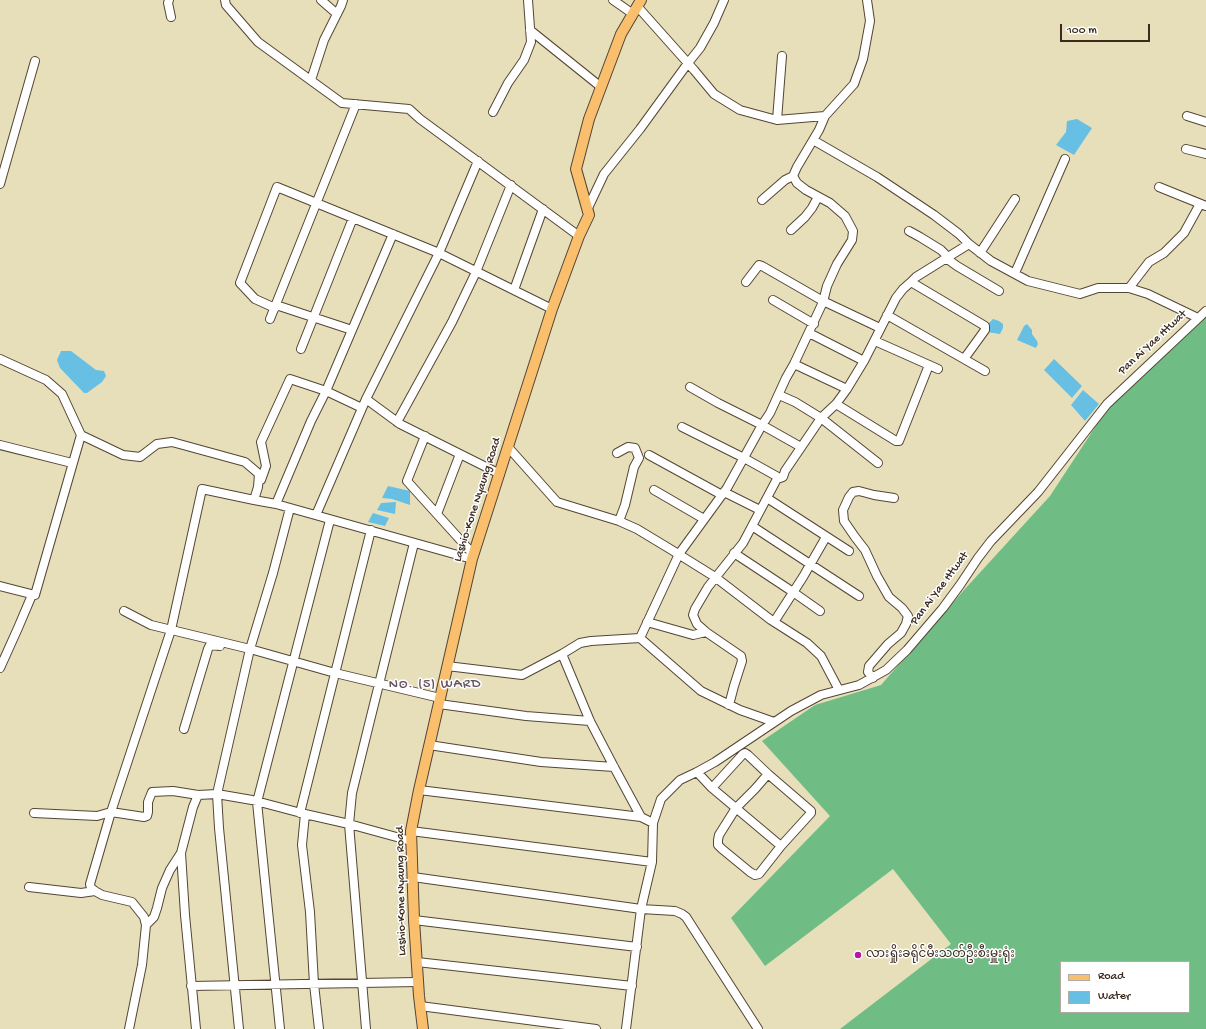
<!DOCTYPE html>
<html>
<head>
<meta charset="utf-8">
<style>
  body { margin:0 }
  #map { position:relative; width:1206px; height:1029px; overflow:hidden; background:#e6dfba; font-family:"Gochi Hand",sans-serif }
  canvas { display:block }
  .legend { position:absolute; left:1060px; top:961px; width:130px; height:52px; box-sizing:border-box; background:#fff; border:1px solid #b1aaa5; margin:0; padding:5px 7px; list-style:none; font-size:12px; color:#3b2a1e }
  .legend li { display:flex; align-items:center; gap:8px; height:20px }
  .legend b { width:20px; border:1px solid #b1aaa5 }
  .scale { position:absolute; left:1060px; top:24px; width:90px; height:18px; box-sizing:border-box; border:2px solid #3b2a1e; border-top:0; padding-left:5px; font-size:12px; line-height:14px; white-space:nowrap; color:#3b2a1e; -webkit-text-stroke:3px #fff; paint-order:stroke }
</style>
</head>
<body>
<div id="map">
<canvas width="1206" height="1029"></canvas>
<ul class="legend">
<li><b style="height:5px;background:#f9bf6d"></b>Road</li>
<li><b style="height:11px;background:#67c0e4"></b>Water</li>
</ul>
<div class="scale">100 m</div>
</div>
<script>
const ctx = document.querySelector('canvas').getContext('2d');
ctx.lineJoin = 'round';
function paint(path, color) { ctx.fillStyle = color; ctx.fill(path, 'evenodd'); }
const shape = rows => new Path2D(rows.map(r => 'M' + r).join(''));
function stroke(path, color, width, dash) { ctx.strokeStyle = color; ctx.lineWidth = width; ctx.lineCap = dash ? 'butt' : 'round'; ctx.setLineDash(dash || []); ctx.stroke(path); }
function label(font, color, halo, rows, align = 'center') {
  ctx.font = font + ' "Gochi Hand","Noto Sans Myanmar",sans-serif'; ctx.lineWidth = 3; ctx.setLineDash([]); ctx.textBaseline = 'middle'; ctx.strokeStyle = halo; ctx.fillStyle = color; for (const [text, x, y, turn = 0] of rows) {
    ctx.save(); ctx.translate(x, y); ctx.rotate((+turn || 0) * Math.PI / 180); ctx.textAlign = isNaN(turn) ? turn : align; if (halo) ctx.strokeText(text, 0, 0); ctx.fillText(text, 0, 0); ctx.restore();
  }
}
const forest = shape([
  [1206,316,1206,1029,840,1029,951,944,893,869,765,966,731,918,830,816,762,741,815,705,881,685,964,590,1050,496,1109,406],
  [1061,962,1189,962,1189,1012,1061,1012]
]);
const water = shape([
  [1077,119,1092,128,1074,155,1056,145,1066,132,1067,121],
  [993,319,999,321,1003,324,1003,328,1000,334,987,332,988,324],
  [1027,324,1032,330,1032,334,1037,341,1038,344,1036,348,1017,340,1024,326],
  [61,351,71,351,96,370,104,371,106,376,102,382,87,393,84,393,60,368,57,360],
  [1054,359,1082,386,1072,398,1044,370],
  [1083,390,1099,404,1085,421,1071,405],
  [388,486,410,491,410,505,392,499,382,498],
  [396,502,395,514,377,510,381,503],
  [373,513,389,518,385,526,368,522]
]);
const minor = shape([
  [169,0,168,3,171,17],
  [225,0,226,5,258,42,342,103,409,109,420,119,579,236],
  [321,0,337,14],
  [613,0,633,14],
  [637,6,694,70,714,94,740,110,777,120,825,116,854,84,863,59,870,21,867,0],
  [530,30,601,87],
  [311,80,324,40,341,6,343,0],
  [493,112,508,83,524,60,531,42,528,0],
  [1187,116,1206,122],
  [777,120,782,56],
  [813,140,877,177,934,215,959,234,969,244,991,261,1028,281,1080,294,1098,288,1129,288,1148,294,1198,318],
  [1186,149,1206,154],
  [0,184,35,61],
  [1159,187,1206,206],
  [762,200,785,180,793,176],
  [587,210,604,174,640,129,688,63,700,48,714,23,724,0],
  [791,230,805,217,812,208,818,197],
  [909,231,920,237,941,250,948,257],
  [980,253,1015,199],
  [946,258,957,266,999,291],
  [1015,273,1065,159],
  [746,282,759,265,762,266,823,301,880,328],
  [1129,288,1149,262,1164,253,1184,233,1200,204],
  [514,290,543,209],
  [773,300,814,324],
  [276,305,352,330],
  [275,308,255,299,240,283,277,187,439,253,552,309],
  [887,315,985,371],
  [270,319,356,104],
  [809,333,864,361],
  [875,341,938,369],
  [301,349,353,218],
  [0,359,46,380,62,394,81,435,123,455,140,457,157,444,172,442,245,462,259,474,258,487,254,500,276,504,472,559],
  [964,359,985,330,985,326,911,282,916,277,969,244],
  [794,364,847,389],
  [690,387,718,403,762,425,801,447],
  [779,395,795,402,821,418,878,463],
  [366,399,400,424,500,474],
  [836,404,896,441,899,441,929,365],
  [397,422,452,322,476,272,511,185],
  [682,427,744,458,778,477,780,478,783,477,785,471,821,418,836,404,847,389,864,361,896,298,903,289,911,282],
  [425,436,407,481,473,554],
  [0,445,72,463],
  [508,447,557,502,619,521,637,529,675,552,715,577,771,620,807,643,821,656,839,690],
  [617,453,628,447,635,448,639,458,634,467,625,505,619,521],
  [649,455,722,495],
  [261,480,266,466,261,442,290,379,326,391,362,408],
  [654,490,704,519],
  [724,492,760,510],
  [767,498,849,551],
  [276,504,311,421,326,391,393,234],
  [437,514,460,454],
  [316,515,366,399,439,253,478,161],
  [752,526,810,564,859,596],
  [734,553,793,592,820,611],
  [0,586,35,595,81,435],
  [124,611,151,625,250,649,335,673,440,698],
  [647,622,693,635,706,632],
  [774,622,803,577,826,537],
  [640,638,701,691,740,710,774,722],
  [562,654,580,643,591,641,640,638,679,554,727,488,762,425,770,413,786,378,794,364,823,302,827,286,837,264,852,240,853,231,845,216,830,203,806,190,797,183,793,176,797,167,819,130,825,116],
  [447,666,522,675,562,654,590,721,614,767,641,817,653,823],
  [0,668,18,628,32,595],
  [873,678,868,672,869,666,888,644,901,633,906,624,908,616,902,608,889,597,877,576,865,550,855,537,844,521,843,510,849,497,853,492,859,491,874,495,894,498],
  [439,704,526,716,590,721],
  [729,705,734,686,742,661,741,656,706,632,697,624,693,615,695,609,708,587,743,543,778,477],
  [184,729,208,649,210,645,220,646],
  [429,745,541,762,614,767],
  [697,772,712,788,781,846],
  [712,788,743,754,745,753,748,755,768,774,811,811,811,813,781,846,759,874,755,875,750,872,722,849,718,845,718,840,719,835,736,808,755,789,768,774],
  [419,790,641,817],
  [34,813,97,816,111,812,144,817,147,816,148,812,148,802,152,792,173,791,198,795,217,794,252,800,305,814,349,824,411,841],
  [300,813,371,530],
  [305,814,302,845,310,912,314,984,319,1029],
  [411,831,652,862],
  [413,877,641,909,675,911,682,914,686,917,758,1029],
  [29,887,81,893,95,891],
  [414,920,637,947],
  [146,925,144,917,132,902,102,895,95,891,91,888,90,884,111,812,171,630,202,489,254,500],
  [417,962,632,986],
  [191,986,418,982],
  [420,1006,596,1029],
  [129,1029,142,965,146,925,154,917,157,908,162,888,170,870,181,853],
  [196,1029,185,915,181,853,193,807,198,795],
  [239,1029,219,828,217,794,250,649,273,573,290,508],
  [280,1029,257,802,330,520],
  [366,1029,349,824,352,793,414,543],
  [626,1029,641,909,652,862,653,823,661,799,680,780,697,772,715,762,791,711,821,695,859,685,886,670,907,650,943,608,960,585,978,558,991,541,1038,492,1107,404,1206,311]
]);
const major = shape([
  [423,1029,419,996,414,920,411,831,419,790,472,559,552,309,579,236,589,215,576,169,589,119,621,34,641,0]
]);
const markers = [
  [858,955,4,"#b5179e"]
];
const streetNames = [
  ["Pan Ai Yae Htwat",1153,343,-43],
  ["Lashio-Kone Nyaung Road",478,500,-72],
  ["Pan Ai Yae Htwat",940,589,-53],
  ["Lashio-Kone Nyaung Road",402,891,-91]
];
const poiNames = [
  ["လားရှိုးခရိုင်မီးသတ်ဦးစီးမှူးရုံး",866,955]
];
const quarterNames = [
  ["NO. (5) WARD",435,685]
];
paint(forest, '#70bc85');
paint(water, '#67c0e4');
stroke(minor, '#554535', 10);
stroke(major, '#554535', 12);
stroke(minor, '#fff', 8);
stroke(major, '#f9bf6d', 10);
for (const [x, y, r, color] of markers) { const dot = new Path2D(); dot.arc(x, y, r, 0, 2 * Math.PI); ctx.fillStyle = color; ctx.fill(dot); stroke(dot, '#fff', 1.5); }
label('12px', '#3b2a1e', '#fff', streetNames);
label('12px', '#3b2a1e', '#fff', poiNames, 'left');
ctx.letterSpacing = '1px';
label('14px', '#645362', '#fff', quarterNames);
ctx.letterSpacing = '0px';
</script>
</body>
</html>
